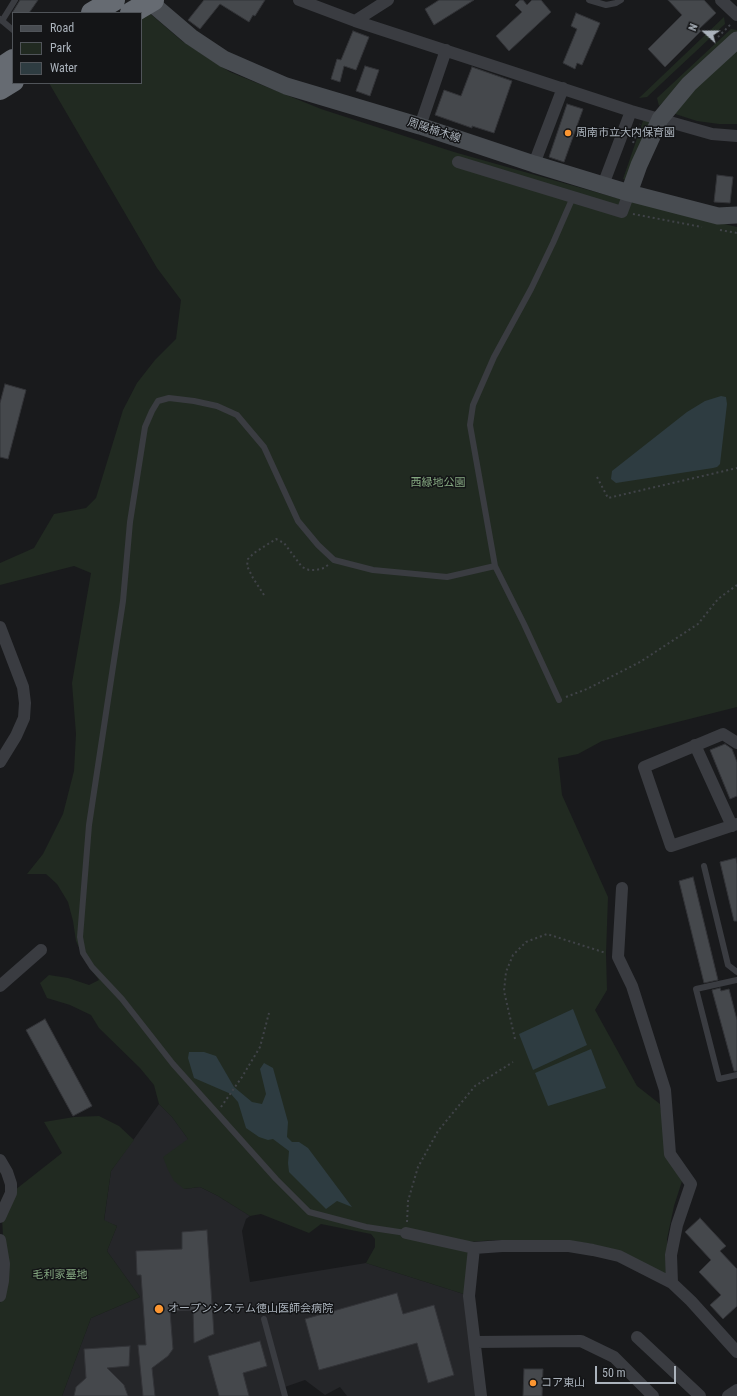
<!DOCTYPE html>
<html>
<head>
<meta charset="utf-8">
<style>
  body { margin:0 }
  #map { position:relative; width:737px; height:1396px; overflow:hidden; background:#191a1c; font-family:"Roboto Condensed",sans-serif }
  canvas { display:block }
  .legend { position:absolute; left:12px; top:12px; width:130px; height:72px; box-sizing:border-box; background:#141517; border:1px solid #505459; margin:0; padding:5px 7px; list-style:none; font-size:12px; color:#abb3bc }
  .legend li { display:flex; align-items:center; gap:8px; height:20px }
  .legend b { width:20px; border:1px solid #505459 }
  .north { position:absolute; left:685px; top:12px; width:40px; height:40px; -webkit-text-stroke:3px #141517; paint-order:stroke; rotate:291deg; font-size:11px; font-weight:700; line-height:16px; text-align:center; color:#abb3bc }
  .north::after { content:''; display:block; margin:auto; width:14px; height:18px; background:#abb3bc; clip-path:polygon(50% 0,100% 100%,50% 72%,0 100%) }
  .scale { position:absolute; left:595px; top:1366px; width:81px; height:18px; box-sizing:border-box; border:2px solid #abb3bc; border-top:0; padding-left:5px; font-size:12px; line-height:14px; white-space:nowrap; color:#abb3bc; -webkit-text-stroke:3px #141517; paint-order:stroke }
</style>
</head>
<body>
<div id="map">
<canvas width="737" height="1396"></canvas>
<ul class="legend">
<li><b style="height:5px;background:#484c51"></b>Road</li>
<li><b style="height:11px;background:#212a21"></b>Park</li>
<li><b style="height:11px;background:#2e3c41"></b>Water</li>
</ul>
<div class="north">N</div>
<div class="scale">50 m</div>
</div>
<script>
const ctx = document.querySelector('canvas').getContext('2d');
ctx.lineJoin = 'round';
function paint(path, color) { ctx.fillStyle = color; ctx.fill(path, 'evenodd'); }
const shape = rows => new Path2D(rows.map(r => 'M' + r).join(''));
function stroke(path, color, width, dash) { ctx.strokeStyle = color; ctx.lineWidth = width; ctx.lineCap = dash ? 'butt' : 'round'; ctx.setLineDash(dash || []); ctx.stroke(path); }
function label(font, color, halo, rows, align = 'center') {
  ctx.font = font + ' "Roboto Condensed","Noto Sans JP",sans-serif'; ctx.lineWidth = 3; ctx.setLineDash([]); ctx.textBaseline = 'middle'; ctx.strokeStyle = halo; ctx.fillStyle = color; for (const [text, x, y, turn = 0] of rows) {
    ctx.save(); ctx.translate(x, y); ctx.rotate((+turn || 0) * Math.PI / 180); ctx.textAlign = isNaN(turn) ? turn : align; if (halo) ctx.strokeText(text, 0, 0); ctx.fillText(text, 0, 0); ctx.restore();
  }
}
const built = shape([
  [159,1104,172,1117,188,1139,184,1189,200,1187,218,1196,250,1216,246,1219,242,1231,250,1282,366,1263,470,1296,481,1396,347,1396,340,1387,325,1395,305,1380,282,1388,285,1396,62,1396,91,1318,140,1297,107,1251,117,1226,104,1221,111,1171]
]);
const green = shape([
  [147,11,182,41,230,72,321,109,454,152,613,197,737,227,737,707,602,741,578,754,558,758,562,795,608,897,606,954,607,990,595,1010,637,1086,660,1104,667,1152,683,1178,674,1206,667,1239,668,1278,626,1254,592,1244,573,1241,495,1240,469,1242,470,1296,366,1263,375,1247,375,1239,371,1234,321,1224,309,1233,261,1214,250,1216,218,1196,200,1187,184,1189,174,1181,168,1170,163,1157,188,1139,172,1117,159,1104,154,1085,140,1068,99,1028,91,1015,70,1005,47,998,40,983,49,975,68,978,89,985,99,980,86,963,76,941,73,921,68,902,57,884,46,874,27,874,43,854,63,814,74,771,76,734,72,683,91,573,74,566,0,585,0,563,34,548,54,514,86,508,96,498,123,410,137,383,155,360,176,339,181,300,157,268,49,83,141,83,141,15],
  [724,17,725,24,647,97,639,98],
  [731,29,737,30,737,32,659,106,657,98],
  [737,48,737,124,719,124,697,121,669,112],
  [644,118,650,120,629,181,623,179],
  [99,1116,119,1126,134,1140,111,1171,104,1220,117,1226,107,1251,140,1297,91,1318,62,1396,0,1396,0,1303,6,1290,2,1218,15,1190,62,1153,44,1122,74,1117]
]);
const water = shape([
  [721,396,726,397,727,404,720,464,717,467,713,468,616,483,611,479,612,471,687,412,705,401],
  [573,1009,587,1045,533,1070,519,1034],
  [591,1049,606,1088,548,1106,535,1073],
  [189,1052,204,1052,216,1056,234,1087,252,1102,262,1104,266,1094,260,1069,264,1063,273,1068,288,1122,287,1137,292,1142,299,1142,308,1148,352,1207,337,1201,326,1209,289,1172,288,1163,289,1151,273,1139,268,1140,259,1137,246,1128,238,1102,231,1094,194,1078,188,1058]
]);
const building = shape([
  [20,0,38,0,29,13,12,13,20,0],
  [204,0,265,0,255,16,253,15,249,22,220,4,200,29,188,20,204,0],
  [439,0,474,0,434,25,425,9,439,0],
  [520,0,523,0,527,5,532,0,541,0,551,12,509,51,496,36,522,12,515,5,520,0],
  [668,0,704,0,716,13,699,29,701,31,665,67,648,49,682,15,668,0],
  [576,13,600,23,582,65,577,63,575,69,563,63,577,29,571,26,576,13],
  [353,31,369,37,356,70,344,66,340,82,331,79,337,59,341,60,353,31],
  [365,66,379,70,370,96,356,91,365,66],
  [472,67,512,81,494,133,472,126,472,128,435,115,444,90,461,96,472,67],
  [567,104,583,109,564,162,549,157,567,104],
  [717,175,733,177,730,203,714,202,717,175],
  [5,384,26,390,8,459,0,457,0,403,5,384],
  [725,744,732,749,737,762,737,796,730,799,710,750,725,744],
  [736,858,737,864,737,921,734,921,720,862,736,858],
  [693,877,718,980,704,983,679,881,693,877],
  [720,988,721,991,729,989,737,1020,737,1071,734,1071,712,990,720,988],
  [45,1019,92,1106,73,1116,26,1030,45,1019],
  [700,1218,726,1246,720,1251,737,1269,737,1306,723,1319,710,1305,721,1295,699,1272,711,1260,685,1232,700,1218],
  [207,1230,214,1334,194,1343,193,1310,170,1311,173,1349,168,1356,152,1368,155,1396,143,1396,138,1345,146,1345,141,1275,137,1275,136,1251,182,1249,182,1232,207,1230],
  [397,1293,403,1314,434,1305,454,1375,428,1383,417,1343,319,1370,305,1319,397,1293],
  [260,1341,267,1366,243,1373,249,1396,219,1396,208,1356,260,1341],
  [130,1346,129,1366,107,1368,124,1385,128,1396,74,1396,76,1387,86,1378,84,1349,130,1346],
  [524,1369,543,1369,542,1396,523,1396,524,1369]
]);
const path = shape([
  [718,37,731,24],
  [633,143,640,124],
  [633,214,702,227],
  [720,230,737,233],
  [597,477,608,498,737,468],
  [264,595,253,578,247,566,248,559,254,553,276,539,284,543,302,567,309,570,316,570,324,568,328,565],
  [566,697,587,689,640,662,698,624,718,599,737,585],
  [515,1039,504,991,506,972,513,955,526,942,547,934,606,953],
  [221,1107,242,1077,260,1047,269,1013],
  [407,1222,408,1201,418,1167,438,1131,475,1086,513,1062]
]);
const lane = shape([
  [589,0,606,5,616,3,621,0],
  [0,19,13,30],
  [2,21,15,0],
  [559,700,524,624,495,566,470,425,473,405,494,357,531,289,553,243,573,197],
  [704,866,728,965,737,972],
  [737,980,696,989,719,1079,737,1075],
  [406,1233,366,1227,309,1212,276,1179,173,1064,122,999,92,967,83,953,80,937,89,825,123,601,130,522,145,427,152,411,158,401,169,398,194,401,217,406,237,415,264,447,298,521,318,545,334,560,373,570,447,577,495,566],
  [264,1319,285,1396]
]);
const street = shape([
  [299,0,355,21,631,111,712,134,737,136],
  [721,0,737,15],
  [355,21,388,0],
  [420,126,446,50],
  [458,162,622,212,629,193],
  [534,164,563,88],
  [603,185,631,111],
  [0,627,23,687,25,703,24,718,16,736,0,762],
  [737,743,723,734,644,767,671,846,737,824],
  [695,745,732,826],
  [622,888,618,957,632,986,665,1090,670,1154,691,1184,677,1225,671,1255,672,1283],
  [0,986,41,950],
  [0,1160,7,1172,11,1184,11,1193,0,1217],
  [406,1233,474,1248,502,1246,569,1246,593,1250,619,1256,672,1283,691,1301,737,1352],
  [0,1240,4,1264,3,1281,0,1296],
  [474,1248,469,1296,481,1396],
  [637,1337,700,1396],
  [475,1342,581,1341,614,1357,653,1396],
  [728,1396,737,1390]
]);
const secondary = shape([
  [150,2,191,37,224,59,286,86,420,126,534,164,629,193,718,216,737,215],
  [629,193,639,165,660,119,689,84,737,40]
]);
const highway = shape([
  [92,13,114,0],
  [131,13,153,0],
  [0,69,13,60],
  [0,89,13,81]
]);
const markers = [
  [568,133,4,"#fc9631"],
  [159,1309,5,"#fc9631"],
  [533,1383,4,"#fc9631"]
];
const streetNames = [
  ["周陽楠木線",434,131,18]
];
const poiNames = [
  ["周南市立大内保育園",576,133],
  ["オープンシステム徳山医師会病院",168,1309],
  ["コア東山",541,1383]
];
const parkNames = [
  ["西緑地公園",438,483],
  ["毛利家墓地",60,1275]
];
paint(built, '#252629');
paint(green, '#212a21');
paint(water, '#2e3c41');
paint(building, '#45484c');
stroke(building, '#333438', 1);
stroke(path, '#404348', 2, [2, 3]);
stroke(lane, '#3a3c41', 6);
stroke(street, '#3a3c41', 12);
stroke(secondary, '#484c51', 17);
stroke(highway, '#666b72', 22);
for (const [x, y, r, color] of markers) { const dot = new Path2D(); dot.arc(x, y, r, 0, 2 * Math.PI); ctx.fillStyle = color; ctx.fill(dot); stroke(dot, '#141517', 1.5); }
label('11px', '#abb3bc', '#141517', streetNames);
label('11px', '#abb3bc', '#141517', poiNames, 'left');
label('11px', '#85a881', '#141517', parkNames);
</script>
</body>
</html>
